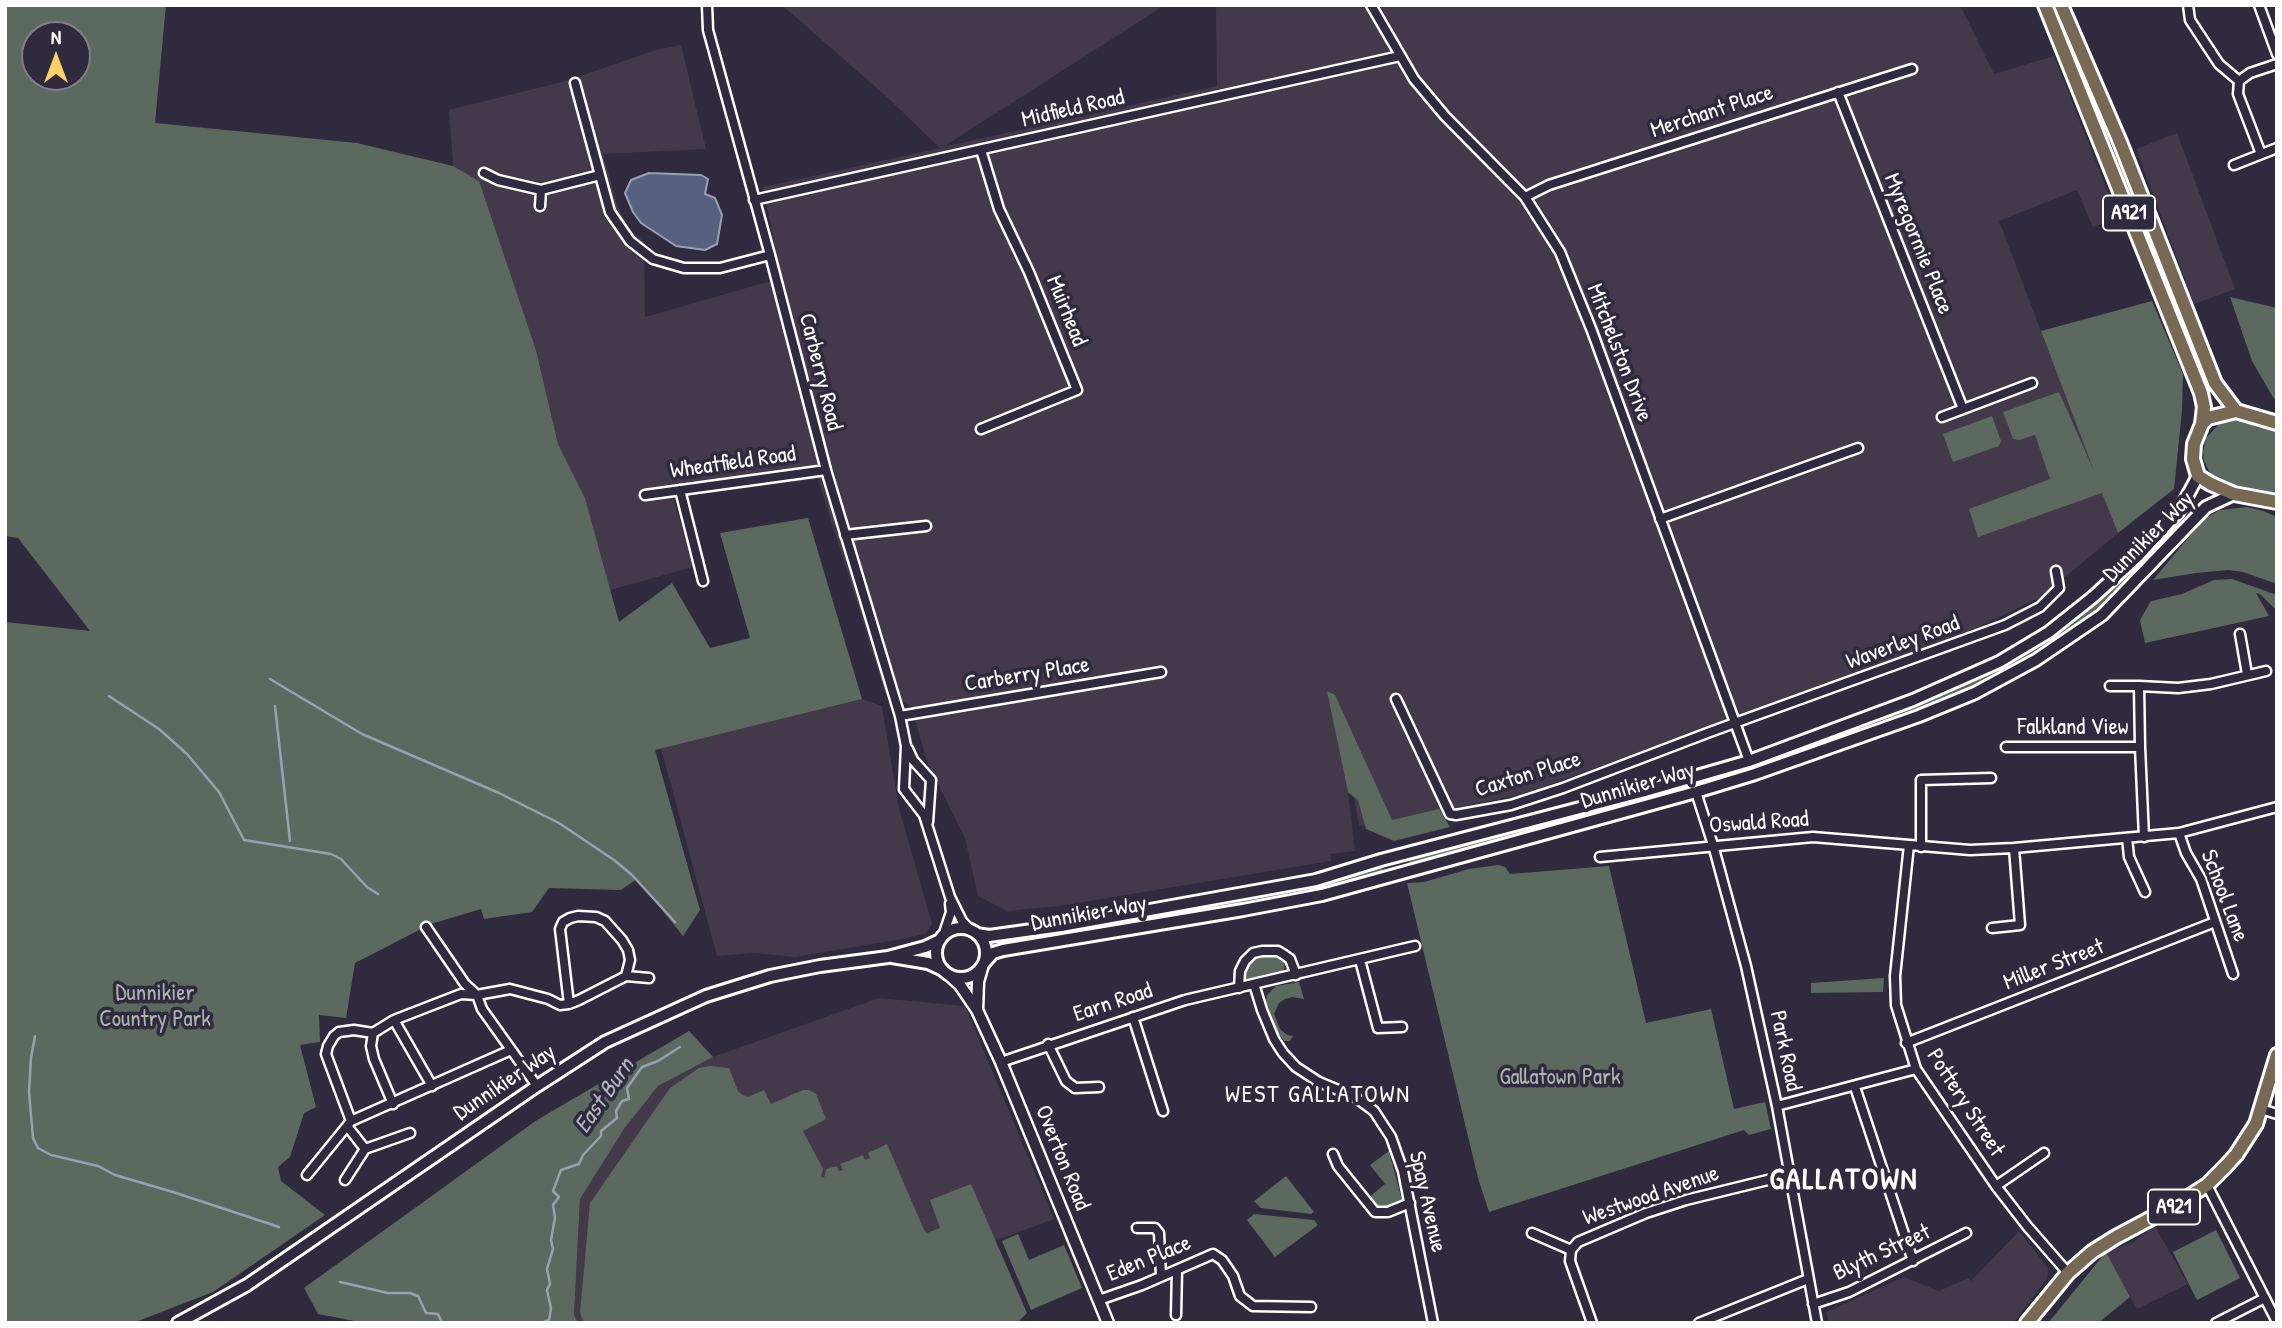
<!DOCTYPE html>
<html>
<head>
<meta charset="utf-8">
<style>
  body { margin:0 }
  #map { position:relative; width:2282px; height:1328px; overflow:hidden; background:#2f2a3d; font-family:"Patrick Hand",sans-serif }
  canvas { display:block }
  .frame { position:absolute; inset:0; border:7px solid #fff; pointer-events:none }
  .north { position:absolute; left:21px; top:21px; width:70px; height:70px; box-sizing:border-box; background:#2f2a3d; border:2px solid #827f8b; border-radius:50%; rotate:0deg; font-size:19px; font-weight:700; line-height:28px; text-align:center; color:#fff }
  .north::after { content:''; display:block; margin:auto; width:24px; height:32px; background:#ffd166; clip-path:polygon(50% 0,100% 100%,50% 72%,0 100%) }
</style>
</head>
<body>
<div id="map">
<canvas width="2282" height="1328"></canvas>
<div class="frame"></div>
<div class="north">N</div>
</div>
<script>
const ctx = document.querySelector('canvas').getContext('2d');
ctx.lineJoin = 'round';
function paint(path, color) { ctx.fillStyle = color; ctx.fill(path, 'evenodd'); }
const shape = rows => new Path2D(rows.map(r => 'M' + r).join(''));
function stroke(path, color, width, dash) { ctx.strokeStyle = color; ctx.lineWidth = width; ctx.lineCap = dash ? 'butt' : 'round'; ctx.setLineDash(dash || []); ctx.stroke(path); }
function label(font, color, halo, rows, align = 'center') {
  ctx.font = font + ' "Patrick Hand",sans-serif'; ctx.lineWidth = 7; ctx.setLineDash([]); ctx.textBaseline = 'middle'; ctx.strokeStyle = halo; ctx.fillStyle = color; for (const [text, x, y, turn = 0] of rows) {
    ctx.save(); ctx.translate(x, y); ctx.rotate((+turn || 0) * Math.PI / 180); ctx.textAlign = isNaN(turn) ? turn : align; if (halo) ctx.strokeText(text, 0, 0); ctx.fillText(text, 0, 0); ctx.restore();
  }
}
const built = shape([
  [782,5,1165,5,943,147,1217,86,1216,5,1960,5,1994,74,2054,56,2118,218,2093,227,2077,190,1999,221,2118,533,2041,597,1976,628,1721,723,1526,793,1463,807,1436,818,1385,830,1359,825,1354,798,1348,793,1355,851,1330,854,1331,861,1059,906,1007,911,978,896,965,838,928,764,911,706,885,692,818,479,673,497,693,567,610,590,585,498,558,444,536,350,479,182,453,166,449,110,566,81,656,50,681,45,706,149,603,154,617,205,630,230,644,242,645,317,781,278,763,187,940,148,887,97],
  [2177,133,2235,289,2194,304,2136,149],
  [862,699,882,706,899,808,932,924,926,933,908,938,795,957,755,953,717,956,661,748],
  [879,998,965,1006,1054,1219,997,1240,931,1277,868,1323,578,1323,574,1315,580,1199,624,1129,658,1086,713,1057],
  [2155,1226,2188,1284,2137,1309,2106,1252,2133,1242],
  [2019,1231,2048,1268,2047,1279,2013,1323,1829,1323,1826,1312,1904,1277,1939,1291,1968,1278,1971,1281]
]);
const green = shape([
  [5,5,166,5,155,123,357,143,453,166,479,181,536,350,558,444,585,498,619,622,672,583,710,648,750,638,720,533,808,518,862,699,655,750,700,910,683,936,637,879,621,890,549,888,532,912,484,919,481,909,431,924,355,963,346,1018,319,1015,320,1042,300,1045,316,1107,304,1113,290,1157,278,1167,281,1181,325,1215,213,1292,133,1323,5,1323,5,622,90,631,18,538,5,536],
  [35,35,77,35,77,77,35,77],
  [2230,297,2277,308,2277,400,2274,399,2252,361],
  [2152,301,2183,374,2182,411,2174,489,2118,533,2102,493,1978,537,1969,509,2050,479,2035,435,2019,440,2013,439,2003,412,2059,392,2094,471,2041,331],
  [1992,416,2001,441,1999,446,1953,462,1943,434],
  [2233,418,2246,419,2277,428,2277,496,2227,484,2210,473,2204,461,2203,452,2206,438,2220,423],
  [2247,507,2263,511,2277,517,2277,584,2243,572,2228,570,2196,573,2153,580,2204,519,2220,510],
  [2183,517,2188,521,2115,595,2052,643,1970,690,1900,719,1884,722,1882,719,1952,691,1996,670,2058,632,2125,578],
  [2232,579,2277,595,2277,608,2274,608,2260,594,2256,593,2269,616,2145,643,2140,620,2151,601,2182,594,2214,580],
  [1327,691,1335,695,1392,820,1439,809,1450,827,1394,841,1366,829,1358,800,1348,792],
  [1674,792,1409,863,1407,857,1543,821,1585,815],
  [1498,865,1505,867,1510,874,1609,866,1646,1023,1711,1009,1734,1109,1765,1102,1771,1129,1749,1135,1744,1130,1489,1212,1478,1178,1407,883,1424,882,1469,869],
  [1382,866,1383,871,1310,892,1200,911,1199,907,1307,888],
  [1182,910,1183,914,1008,943,997,948,996,939],
  [1275,953,1285,960,1284,970,1246,979,1244,975,1245,969,1255,958,1261,955],
  [1884,978,1883,992,1811,993,1811,983],
  [1299,982,1304,999,1292,997,1285,999,1279,1003,1274,1014,1280,1029,1287,1035,1293,1036,1290,1041,1284,1041,1277,1032,1266,1001,1267,995,1276,986],
  [689,1031,713,1057,658,1086,624,1129,580,1199,574,1315,578,1323,365,1323,318,1314,304,1288,537,1120],
  [710,1066,729,1068,738,1091,743,1095,748,1097,764,1090,771,1104,803,1090,809,1090,816,1094,826,1119,803,1131,823,1169,821,1177,824,1178,826,1169,837,1166,839,1171,843,1170,840,1164,863,1155,865,1160,870,1158,868,1153,887,1144,924,1230,927,1233,940,1228,930,1200,971,1184,1027,1313,1017,1323,584,1323,580,1313,590,1203,670,1088,699,1068],
  [1389,1151,1402,1200,1397,1205,1378,1208,1368,1198,1385,1184,1370,1165],
  [1286,1176,1314,1212,1311,1214,1261,1208,1254,1201],
  [1254,1214,1314,1220,1318,1225,1275,1257,1247,1220],
  [2216,1230,2240,1278,2197,1300,2173,1252],
  [1018,1234,1029,1260,1064,1245,1082,1288,1031,1310,1002,1241],
  [2106,1252,2130,1297,2098,1323,2048,1323]
]);
const water = shape([
  [649,173,701,175,708,179,705,194,715,198,722,215,717,244,705,250,676,246,641,223,633,212,625,193,631,180,649,173]
]);
const stream = shape([
  [270,679,362,734,499,793,559,823,614,860,632,875,675,922],
  [109,696,159,729,187,754,219,792,244,840,331,854,341,859,367,887,378,894],
  [275,706,290,841],
  [35,1036,31,1058,29,1092,33,1138,38,1148,51,1155,98,1166,115,1175,173,1192,279,1227],
  [340,1282,388,1293,410,1293,418,1296,426,1313,438,1314,442,1323],
  [541,1323,549,1320,551,1308,547,1290,550,1284,547,1269,553,1249,551,1240,555,1218,553,1205,559,1197,553,1191,561,1170,579,1164,583,1155,601,1136,601,1131,617,1118,616,1111,622,1101,629,1099,627,1088,642,1067,658,1061,680,1047]
]);
const minor = shape([
  [707,5,708,30,770,255,826,470,900,716,906,746,904,789,924,815,950,897,962,921,971,931],
  [1371,5,1414,79,1445,116,1525,197,1560,252,1592,331,1749,761],
  [2188,5,2190,20,2219,64,2239,81],
  [2259,5,2277,54],
  [2239,81,2238,94,2261,154],
  [2239,81,2250,73,2277,64],
  [575,83,610,212,630,241,653,259,684,268,720,268,770,255],
  [1838,92,1963,409],
  [981,150,999,209,1029,272,1077,390,981,429],
  [2234,165,2277,148],
  [484,173,498,180,541,190,600,175],
  [1525,197,1549,185,1912,69],
  [754,200,1400,56],
  [540,206,541,190],
  [1942,417,2032,383],
  [680,490,703,581],
  [645,495,826,470],
  [1660,519,1858,448],
  [845,535,926,526],
  [2240,634,2247,674],
  [2110,686,2139,686,2140,747],
  [2139,686,2178,688,2211,684,2266,671],
  [1396,699,1450,814,1456,815,1511,805,1563,788,1710,732,2005,625,2040,607,2059,588,2056,571],
  [900,716,1161,672],
  [2006,747,2140,747,2144,837],
  [908,749,913,760,931,780,928,822],
  [1696,792,1713,845,1746,966,1777,1106,1817,1323],
  [2179,833,2186,853,2201,879,2233,974],
  [2127,838,2129,857,2145,892],
  [1909,845,1895,976,1896,1005,1916,1069,1996,1186,2027,1226,2068,1273],
  [1921,847,1921,780,1991,778],
  [1600,857,1813,837,1970,850,2014,848,2179,833,2277,807],
  [426,927,465,984,477,995,482,1009,537,1086],
  [1992,928,2020,925,2014,848],
  [943,936,951,912,950,904],
  [1360,960,1378,1028,1402,1027],
  [626,976,649,978],
  [1254,984,1262,1010,1274,1039,1283,1053,1296,1067,1319,1082,1355,1097,1374,1111,1391,1137,1403,1171,1433,1323],
  [1239,988,1240,971,1245,961,1253,953,1262,951,1278,951,1283,954,1290,959,1296,975],
  [1133,1017,1163,1111],
  [394,1020,432,1086],
  [1906,1043,2215,922],
  [1048,1044,1066,1081,1075,1088,1099,1087],
  [1001,1062,1185,1000,1415,946],
  [1855,1087,1913,1261],
  [393,1104,374,1059,371,1046,373,1033,394,1020,461,994,477,995,510,989,548,999,560,1005,569,1004,579,1000,626,976,630,960,628,950,622,940,605,921,596,917,578,916,570,918,563,922,560,929,569,1004],
  [1777,1106,1916,1069],
  [2261,1109,2277,1114],
  [351,1121,326,1054,328,1046,334,1036,339,1032,354,1030,373,1033],
  [347,1126,365,1149],
  [1333,1154,1338,1166,1375,1212,1388,1212,1410,1203],
  [307,1175,351,1121,511,1050],
  [345,1180,365,1149,410,1133],
  [2207,1185,2277,1322],
  [1996,1186,2044,1153],
  [1137,1228,1155,1228,1159,1233,1161,1276],
  [1532,1233,1571,1250],
  [1099,1300,1142,1285,1213,1254,1222,1260,1233,1276,1240,1296,1253,1306,1311,1307],
  [1813,1304,1849,1292,1966,1233],
  [1176,1315,1177,1270],
  [1592,1323,1570,1261,1571,1250,1578,1242,1646,1213,1686,1200,1788,1175],
  [1699,1323,1808,1279],
  [2216,1323,2265,1298]
]);
const tertiary = shape([
  [950,976,960,985,977,1010,1001,1062,1108,1323],
  [977,1010,978,982,982,968]
]);
const secondary = shape([
  '936 953a25 25 0 1 1 50 0a25 25 0 1 1-50 0Z',
  [977,934,989,936,1061,926,1316,880,1381,860,1645,791,1749,761,1913,700,1999,662,2049,632,2093,597,2139,555,2179,511,2198,476],
  [892,957,928,963,943,970],
  [985,962,993,953,1003,950,1243,910,1322,895,1696,792,1755,774,1919,716,1975,693,2036,660,2102,615,2206,507,2234,494],
  [178,1323,247,1285,537,1086,605,1042,706,996,770,976,820,966,888,957,925,947,940,940]
]);
const primary = shape([
  [2045,5,2201,393,2204,407,2202,424],
  [2061,5,2120,142,2215,383,2236,411],
  [2277,423,2236,411,2208,418,2202,424,2194,444,2193,459,2198,476,2211,484,2234,494,2277,502],
  [2027,1323,2068,1273,2092,1252,2116,1237,2176,1205,2207,1185,2224,1168,2236,1155,2256,1124,2277,1055]
]);
const shields = [
  [2129,213,52],
  [2174,1207,52]
];
const shieldNames = [
  ["A921",2129,213],
  ["A921",2174,1207]
];
const streetNames = [
  ["Midfield Road",1073,109,-13],
  ["Merchant Place",1712,112,-18],
  ["Myregormie Place",1918,244,68],
  ["Muirhead",1066,311,68],
  ["Mitchelston Drive",1619,353,69],
  ["Carberry Road",820,372,76],
  ["Wheatfield Road",733,463,-8],
  ["Dunnikier Way",2149,537,-45],
  ["Waverley Road",1903,643,-20],
  ["Carberry Place",1027,675,-9],
  ["Falkland View",2073,728],
  ["Caxton Place",1528,775,-17],
  ["Dunnikier Way",1638,786,-16],
  ["Oswald Road",1759,823,-4],
  ["School Lane",2224,896,69],
  ["Dunnikier Way",1089,914,-10],
  ["Miller Street",2054,965,-21],
  ["Earn Road",1113,1003,-18],
  ["Park Road",1785,1051,78],
  ["Dunnikier Way",505,1083,-34],
  ["Pottery Street",1965,1103,57],
  ["Overton Road",1062,1158,68],
  ["Westwood Avenue",1651,1196,-19],
  ["Spay Avenue",1427,1202,77],
  ["Blyth Street",1882,1253,-25],
  ["Eden Place",1149,1259,-22]
];
const parkNames = [
  ["Dunnikier",155,994],
  ["Country Park",155,1020],
  ["Gallatown Park",1560,1078]
];
const waterNames = [
  ["East Burn",605,1096,-55]
];
const neighbourhoodNames = [
  ["WEST GALLATOWN",1318,1096]
];
const districtNames = [
  ["GALLATOWN",1844,1181]
];
paint(built, '#44394a');
paint(green, '#5b695f');
paint(water, '#55617e');
stroke(water, '#99a0b2', 2);
stroke(stream, '#99a0b2', 2.5);
stroke(minor, '#fff', 13);
stroke(tertiary, '#fff', 15);
stroke(secondary, '#fff', 16);
stroke(primary, '#fff', 18);
stroke(minor, '#2f2a3d', 8);
stroke(tertiary, '#2f2a3d', 10);
stroke(secondary, '#2f2a3d', 10);
stroke(primary, '#776954', 12);
for (const [x, y, w] of shields) { const box = new Path2D(); box.roundRect(x - w / 2, y - 17.5, w, 35, 5); ctx.fillStyle = '#2f2a3d'; ctx.fill(box); stroke(box, '#fff', 2); }
label('bold 21px', '#fff', null, shieldNames);
label('23px', '#fff', '#2f2a3d', streetNames);
label('23px', '#adb4af', '#2f2a3d', parkNames);
label('italic 24px', '#b2b8c5', '#2f2a3d', waterNames);
ctx.letterSpacing = '2px';
label('24px', '#fff', '#2f2a3d', neighbourhoodNames);
ctx.letterSpacing = '0px';
ctx.letterSpacing = '2px';
label('bold 30px', '#fff', '#2f2a3d', districtNames);
ctx.letterSpacing = '0px';
</script>
</body>
</html>
